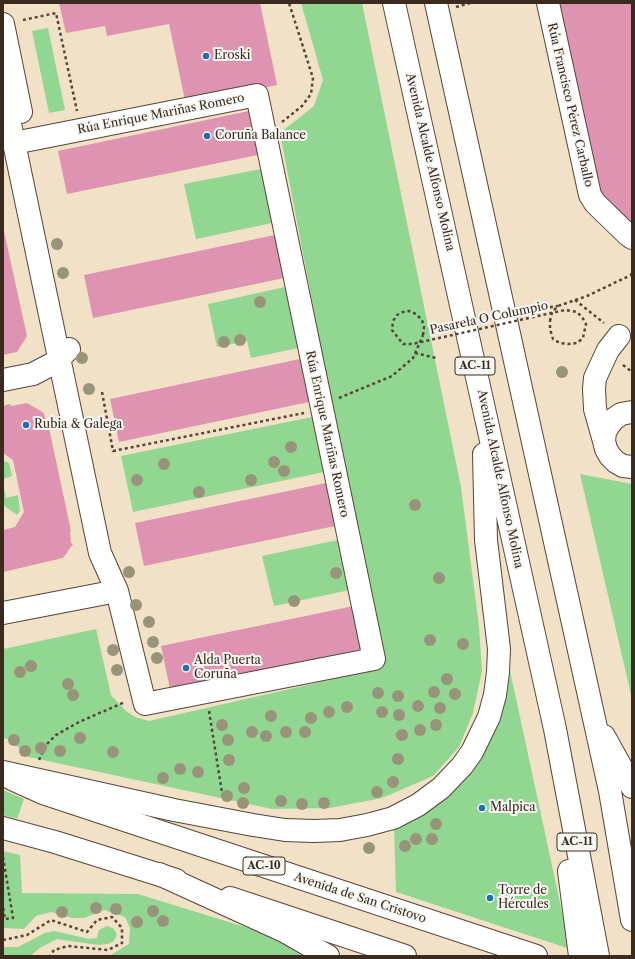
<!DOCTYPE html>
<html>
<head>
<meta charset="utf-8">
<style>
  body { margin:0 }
  #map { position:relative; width:635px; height:959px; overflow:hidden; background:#f1e1c7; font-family:"Libre Caslon Text",serif }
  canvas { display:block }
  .frame { position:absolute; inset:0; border:4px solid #3b2a1e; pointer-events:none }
</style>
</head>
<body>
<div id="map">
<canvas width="635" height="959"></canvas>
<div class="frame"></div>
</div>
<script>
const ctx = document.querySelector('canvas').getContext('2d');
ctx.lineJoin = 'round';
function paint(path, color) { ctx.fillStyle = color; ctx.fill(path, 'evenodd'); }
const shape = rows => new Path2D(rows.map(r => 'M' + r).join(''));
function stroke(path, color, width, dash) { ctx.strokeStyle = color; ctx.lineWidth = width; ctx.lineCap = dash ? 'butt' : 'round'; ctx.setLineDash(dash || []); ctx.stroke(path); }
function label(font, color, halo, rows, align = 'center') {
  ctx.font = font + ' "Libre Caslon Text",serif'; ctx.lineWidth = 4; ctx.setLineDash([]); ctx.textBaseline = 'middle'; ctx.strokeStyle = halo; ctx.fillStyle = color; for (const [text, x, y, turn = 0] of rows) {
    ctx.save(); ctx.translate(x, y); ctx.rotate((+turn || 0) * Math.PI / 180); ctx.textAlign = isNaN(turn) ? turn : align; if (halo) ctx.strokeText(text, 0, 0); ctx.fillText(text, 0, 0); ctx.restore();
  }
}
const green = shape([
  [301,3,362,3,461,487,479,626,482,671,473,713,459,747,433,776,382,798,330,808,272,809,29,757,10,740,3,738,3,649,96,629,111,695,126,711,135,717,149,721,382,668,280,133,314,106,323,80],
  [48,28,65,110,49,113,32,31],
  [261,169,272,223,196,239,184,184],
  [285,287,298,348,251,358,247,341,217,347,208,304],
  [312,417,324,472,133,512,121,456],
  [5,461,9,463,12,476,3,479,3,464],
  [580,474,632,484,632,699],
  [3,483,6,498,18,495,20,511,17,515,3,505],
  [338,540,350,590,274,606,262,556],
  [509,666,570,949,396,892,394,827,439,801],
  [3,790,24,799,17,819,3,815],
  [3,851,20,855,22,893,138,894,245,927,300,947,313,956,109,956,129,944,130,928,125,917,104,910,84,918,72,918,51,912,36,916,24,929,3,928],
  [107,926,113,928,117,934,114,941,108,944,98,945,57,939,40,948,30,956,3,956,3,947,18,947,45,933,54,931,89,939,97,938,99,930]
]);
const building = shape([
  [59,3,260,3,277,85,186,105,169,24,107,36,105,26,66,33],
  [559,3,632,3,632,223,606,200,601,191],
  [249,111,258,155,67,194,58,151],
  [3,227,27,336,17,352,3,355],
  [275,235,284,278,93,318,84,275],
  [300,359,309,402,119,442,110,399],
  [27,403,44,413,46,423,48,423,71,531,70,532,71,543,73,544,63,558,3,572,3,530,15,527,24,512,13,460,3,453,3,406,10,404,11,406],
  [326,483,335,526,144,566,135,523],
  [354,606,363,649,170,689,161,646]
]);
const path = shape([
  [456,7,470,3],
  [23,20,56,13,77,111],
  [282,122,302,106,311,94,313,78,289,3],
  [575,300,604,323],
  [538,309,558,306],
  [550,321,552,312,558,306,587,296,631,275,632,270],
  [415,353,436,358],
  [623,365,632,372],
  [102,392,113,451,304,413],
  [339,398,392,376,413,358,423,335],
  [209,711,223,799],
  [39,760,46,745,56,735,79,722,125,702],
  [3,857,13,918,5,919,3,907],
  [3,940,27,935,51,920,87,932,97,920,112,917,122,928,122,943,108,950,68,946,54,950,50,956]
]);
const minor = shape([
  [548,3,590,195,595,203,628,235,632,238],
  [3,24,21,112],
  [3,91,14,143,100,553,117,591,145,704,374,659,257,95,14,143],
  [3,380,33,374,54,363,69,349],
  [632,412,621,414,614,419,609,425,605,432,604,441,606,449,610,456,616,462,623,466,632,467],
  [604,441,595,409,594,389,595,378,608,350,619,336],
  [3,613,117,591]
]);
const major = shape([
  [12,779,43,793,536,956],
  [3,828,55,842,176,880],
  [230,898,405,956]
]);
const highway = shape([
  [394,3,555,729,598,956],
  [436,3,610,791,632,920],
  [604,736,632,787],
  [3,772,174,810,253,825,285,830,314,831,340,830,367,825,393,818,418,805,441,788,462,766,472,752,489,717,495,695,498,672,499,649,486,540,484,454],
  [569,871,580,956],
  [159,874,284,931,328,956]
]);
const pathBridge = shape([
  [423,335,424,327,422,320,416,314,409,311,403,312,397,315,393,321,392,330,403,344,412,344,565,310,577,312,582,317,586,324,583,338,577,343,568,344,560,343,553,339,550,329,550,321]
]);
const trees = [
  [57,244],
  [63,273],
  [260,302],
  [240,340],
  [224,342],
  [82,358],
  [562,372],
  [89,389],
  [291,447],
  [274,462],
  [164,464],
  [284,471],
  [137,480],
  [251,480],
  [199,492],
  [415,505],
  [129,572],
  [336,573],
  [439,578],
  [294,601],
  [136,605],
  [149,622],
  [430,640],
  [153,642],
  [463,644],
  [113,650],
  [157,658],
  [31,666],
  [117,670],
  [20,672],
  [447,679],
  [68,684],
  [434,692],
  [378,693],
  [455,694],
  [73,695],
  [398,696],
  [418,706],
  [347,707],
  [440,708],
  [329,712],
  [382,712],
  [399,715],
  [271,716],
  [311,718],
  [222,725],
  [436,725],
  [420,730],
  [252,732],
  [286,732],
  [305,732],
  [402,735],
  [266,736],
  [80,738],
  [14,740],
  [228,740],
  [41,748],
  [25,751],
  [60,751],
  [113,752],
  [398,759],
  [229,760],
  [180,769],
  [198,772],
  [163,778],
  [393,782],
  [244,788],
  [377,792],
  [227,796],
  [281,801],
  [243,803],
  [324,803],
  [302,804],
  [436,824],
  [416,839],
  [432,839],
  [405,846],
  [369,848],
  [96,908],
  [116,909],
  [153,911],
  [62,912],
  [163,921],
  [137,922]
];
const markers = [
  [206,56,4,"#1f6fb2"],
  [207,136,4,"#1f6fb2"],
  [26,425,4,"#1f6fb2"],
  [186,668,4,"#1f6fb2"],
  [482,808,4,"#1f6fb2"],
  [490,898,4,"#1f6fb2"]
];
const shields = [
  [475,366,40],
  [577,842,40],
  [264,866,42]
];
const shieldNames = [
  ["AC-11",475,366],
  ["AC-11",577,842],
  ["AC-10",264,866]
];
const poiNames = [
  ["Eroski",214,56],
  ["Coruña Balance",215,136],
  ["Rubia & Galega",34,425],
  ["Alda Puerta",194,661],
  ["Coruña",194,675],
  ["Malpica",490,808],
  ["Torre de",498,891],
  ["Hércules",498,905]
];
const streetNames = [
  ["Rúa Francisco Pérez Carballo",570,105,77],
  ["Rúa Enrique Mariñas Romero",161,114,-11],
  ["Avenida Alcalde Alfonso Molina",430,162,77],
  ["Pasarela O Columpio",489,318,-12],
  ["Rúa Enrique Mariñas Romero",327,434,78],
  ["Avenida Alcalde Alfonso Molina",500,479,78],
  ["Avenida de San Cristovo",360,898,18]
];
paint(green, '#91d791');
paint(building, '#de93b1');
stroke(minor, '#564537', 24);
stroke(major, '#564537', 24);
stroke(highway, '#564537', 24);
stroke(path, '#564537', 2.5, [3, 3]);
stroke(minor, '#fff', 22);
stroke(major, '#fff', 22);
stroke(highway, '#fff', 22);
stroke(pathBridge, '#564537', 2.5, [3, 3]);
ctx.fillStyle = '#98947a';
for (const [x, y] of trees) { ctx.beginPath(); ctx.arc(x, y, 6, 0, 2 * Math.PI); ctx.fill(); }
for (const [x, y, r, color] of markers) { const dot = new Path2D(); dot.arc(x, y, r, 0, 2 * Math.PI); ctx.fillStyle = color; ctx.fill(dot); stroke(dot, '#f6f6f2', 1.5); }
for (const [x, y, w] of shields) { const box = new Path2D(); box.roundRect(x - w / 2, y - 9, w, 18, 3); ctx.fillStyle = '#f6f6f2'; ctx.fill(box); stroke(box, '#3b2a1e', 1); }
label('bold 11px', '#3b2a1e', null, shieldNames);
label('12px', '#3b2a1e', '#f6f6f2', poiNames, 'left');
label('12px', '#3b2a1e', '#f6f6f2', streetNames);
</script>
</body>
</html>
